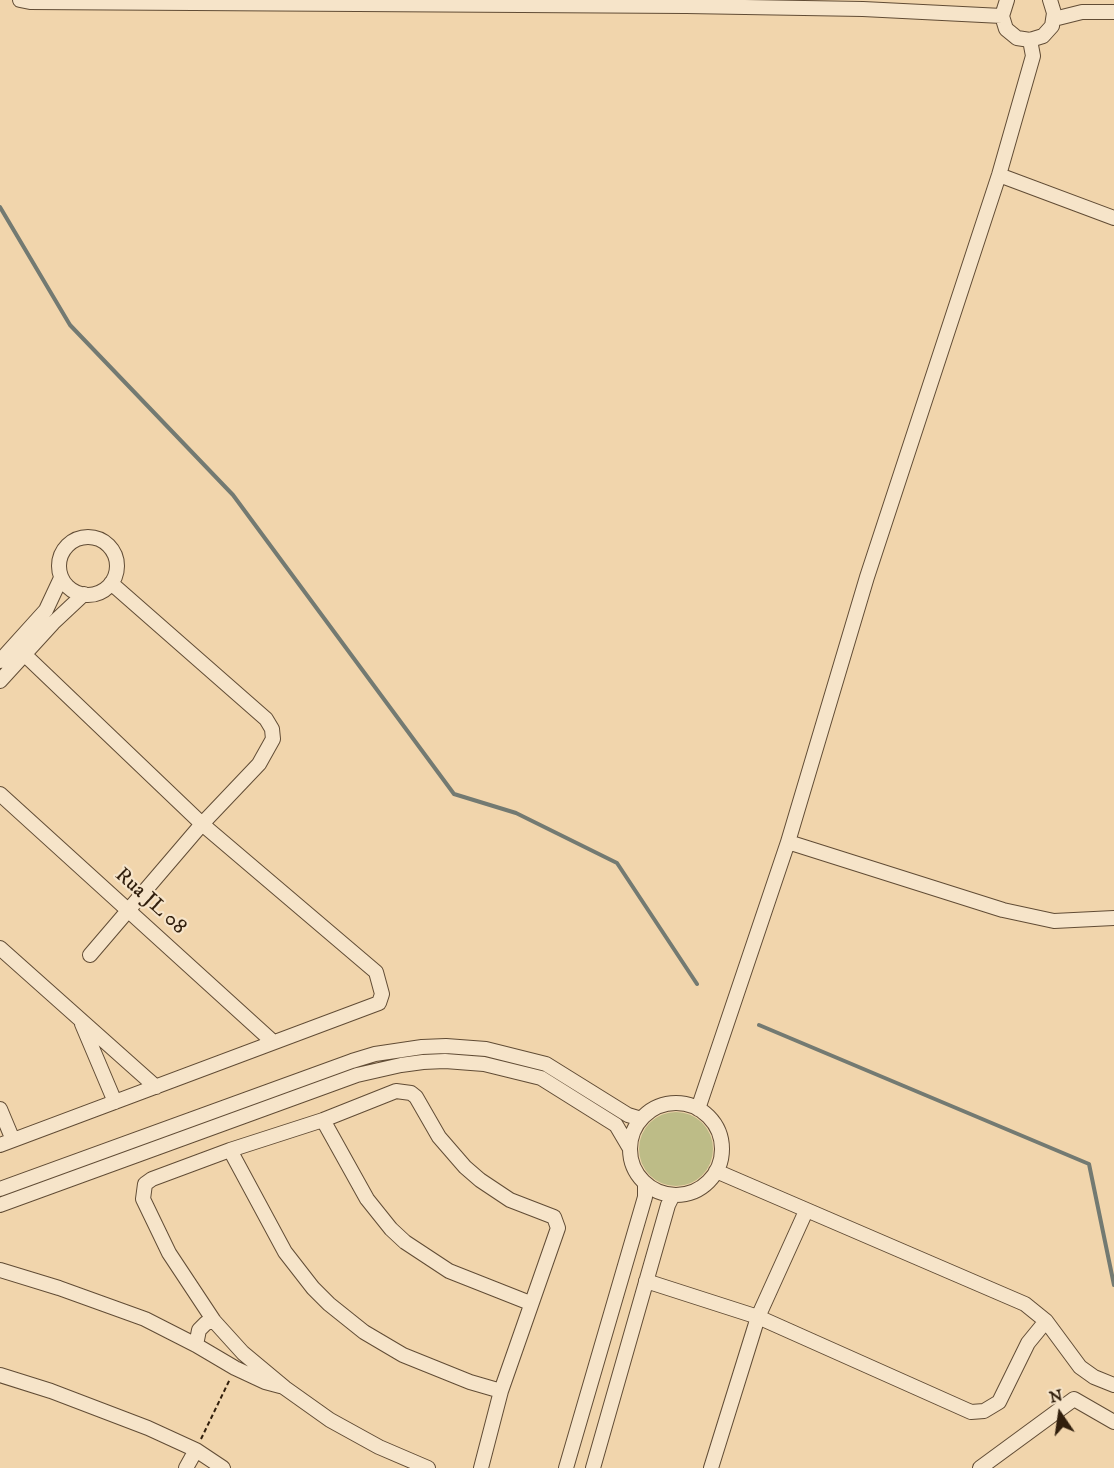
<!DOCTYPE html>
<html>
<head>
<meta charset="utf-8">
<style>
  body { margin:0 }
  #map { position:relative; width:1114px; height:1468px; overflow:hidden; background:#f1d5ac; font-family:"IM FELL DW Pica",serif }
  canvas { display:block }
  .north { position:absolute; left:1030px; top:1384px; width:60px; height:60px; -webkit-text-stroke:4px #f6e4c9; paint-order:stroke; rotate:347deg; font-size:16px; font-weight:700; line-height:24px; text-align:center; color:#311f0d }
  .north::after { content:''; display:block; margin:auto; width:21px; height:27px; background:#311f0d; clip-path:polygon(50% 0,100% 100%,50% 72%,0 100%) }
</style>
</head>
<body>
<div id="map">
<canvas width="1114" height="1468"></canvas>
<div class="north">N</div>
</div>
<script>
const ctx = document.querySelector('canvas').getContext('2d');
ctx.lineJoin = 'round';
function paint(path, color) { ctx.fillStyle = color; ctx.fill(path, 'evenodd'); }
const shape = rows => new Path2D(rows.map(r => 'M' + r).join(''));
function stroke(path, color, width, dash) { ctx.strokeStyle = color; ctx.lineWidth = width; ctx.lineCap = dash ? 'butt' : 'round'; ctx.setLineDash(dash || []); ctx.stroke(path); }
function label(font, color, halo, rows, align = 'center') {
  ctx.font = font + ' "IM FELL DW Pica",serif'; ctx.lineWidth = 4.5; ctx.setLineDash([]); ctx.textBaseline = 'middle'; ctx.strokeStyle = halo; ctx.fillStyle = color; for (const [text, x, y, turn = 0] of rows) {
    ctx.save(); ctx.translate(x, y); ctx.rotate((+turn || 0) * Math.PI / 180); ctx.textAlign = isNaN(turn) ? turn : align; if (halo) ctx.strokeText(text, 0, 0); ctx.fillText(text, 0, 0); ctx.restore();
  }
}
const green = shape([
  '639 1149a37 37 0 1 1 74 0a37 37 0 1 1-74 0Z'
]);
const stream = shape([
  [0,207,70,325,233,495,454,794,516,813,617,863,697,984],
  [759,1025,1089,1164,1114,1285]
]);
const path = shape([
  [201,1439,230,1379]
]);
const street = shape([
  [20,0,30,2,686,6,863,9,1002,16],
  [1007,0,1002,16,1006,29,1017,38,1030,40,1043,36,1052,26,1054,13,1050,0],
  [1054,19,1082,12,1114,12],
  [999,175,1114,218],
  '59 566a29 29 0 1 1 58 0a29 29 0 1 1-58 0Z',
  [0,661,46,610,61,578],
  [0,681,53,623,84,594],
  [0,794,272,1041],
  [788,842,1003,910,1054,921,1114,918],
  [0,948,156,1087],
  [90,955,202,824,259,764,273,739,272,729,266,719,111,583],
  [82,1024,115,1102],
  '630 1149a46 46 0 1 1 92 0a46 46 0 1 1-92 0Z',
  [0,1109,13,1140],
  [698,1109,788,842,867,577,999,175,1033,56,1030,40],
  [323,1120,367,1199,391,1229,405,1242,449,1271,530,1303],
  [0,1145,379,1003,382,994,376,972,202,824,24,654],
  [230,1150,285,1252,313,1288,329,1304,364,1332,403,1355,470,1382,501,1391],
  [716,1171,1025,1304,1046,1321,1080,1367,1094,1377,1114,1385],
  [0,1189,352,1061,375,1054,422,1047,446,1046,486,1049,546,1064,628,1115,641,1119],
  [0,1205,357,1075,401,1065,423,1062,445,1061,484,1064,541,1078,616,1125,629,1147],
  [0,1270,59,1288,145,1319,196,1345,235,1368,265,1382,280,1386],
  [646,1281,758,1317,971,1412,984,1411,999,1402,1028,1343,1046,1321],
  [196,1345,199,1330,206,1323,214,1321],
  [0,1375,51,1391,148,1428,196,1450,223,1468],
  [186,1468,196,1450],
  [428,1468,379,1447,330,1420,285,1388,243,1353,214,1321,169,1253,143,1199,145,1184,152,1179,230,1150,323,1120,396,1091,411,1093,416,1097,439,1137,465,1167,480,1180,510,1200,554,1217,558,1228,501,1391,481,1468],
  [566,1468,645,1197,645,1184],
  [593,1468,668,1205,673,1195],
  [711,1468,758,1317,806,1211],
  [980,1468,1074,1399,1114,1422]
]);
const streetNames = [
  ["Rua JL 08",150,902,42]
];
paint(green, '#bdbc87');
stroke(stream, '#737a72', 4);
stroke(street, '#614c35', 16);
stroke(path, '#311f0d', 2, [4.5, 3]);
stroke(street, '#f6e4c9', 14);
label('21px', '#311f0d', '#f6e4c9', streetNames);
</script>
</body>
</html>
